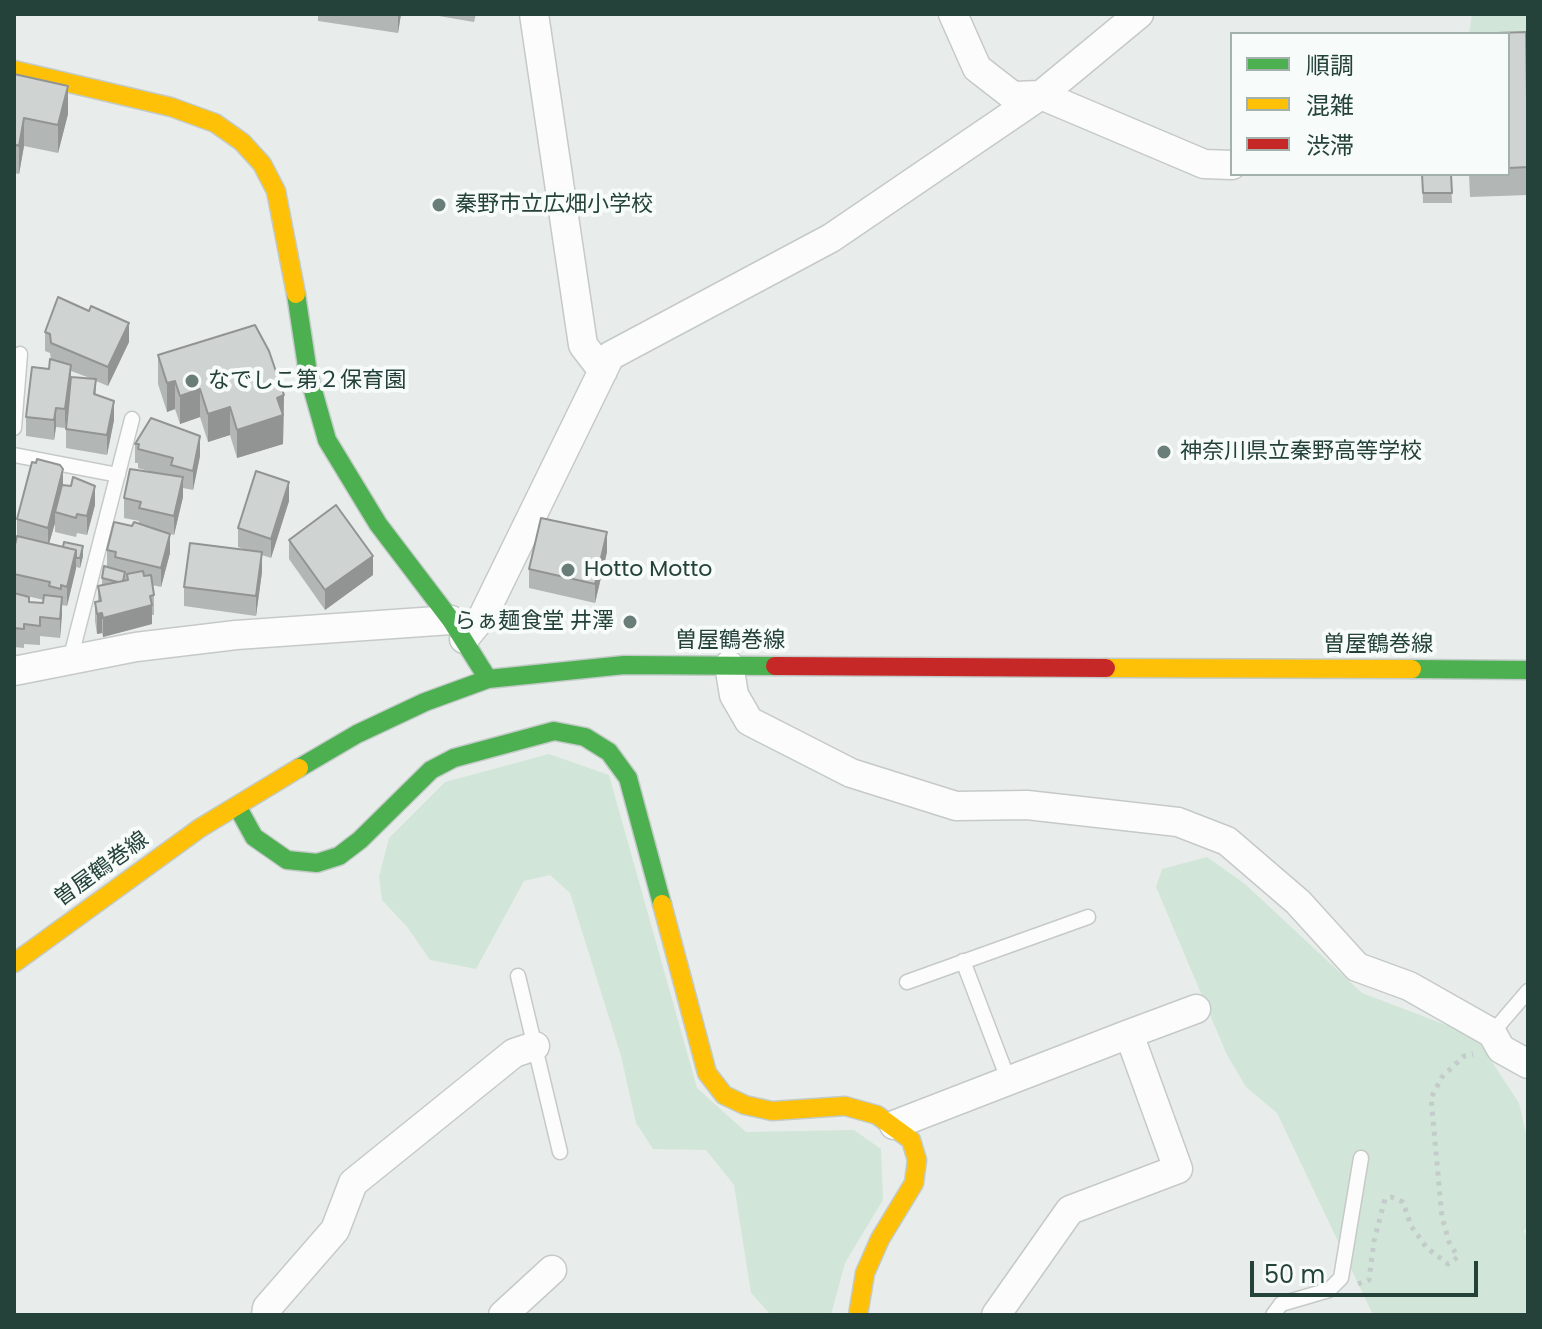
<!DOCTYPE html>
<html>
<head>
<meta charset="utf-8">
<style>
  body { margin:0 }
  #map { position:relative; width:1542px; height:1329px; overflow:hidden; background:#e8edeb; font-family:Poppins,"Noto Sans JP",sans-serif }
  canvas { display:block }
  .frame { position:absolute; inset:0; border:16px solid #24423a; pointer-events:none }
  .legend { position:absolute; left:1230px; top:32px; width:280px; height:144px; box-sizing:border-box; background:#f7fbf9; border:2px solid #a3b1ad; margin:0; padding:10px 14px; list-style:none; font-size:24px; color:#24423a }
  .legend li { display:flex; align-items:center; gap:16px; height:40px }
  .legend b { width:40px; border:2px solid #a3b1ad }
  .scale { position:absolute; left:1250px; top:1261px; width:228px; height:36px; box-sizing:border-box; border:4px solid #24423a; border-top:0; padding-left:10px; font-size:24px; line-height:28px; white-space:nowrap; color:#24423a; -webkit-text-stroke:6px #f7fbf9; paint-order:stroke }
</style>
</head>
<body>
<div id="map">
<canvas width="1542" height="1329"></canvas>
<div class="frame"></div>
<ul class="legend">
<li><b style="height:10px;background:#4caf50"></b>順調</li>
<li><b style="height:10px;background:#ffc107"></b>混雑</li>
<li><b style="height:10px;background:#c62828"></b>渋滞</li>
</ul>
<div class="scale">50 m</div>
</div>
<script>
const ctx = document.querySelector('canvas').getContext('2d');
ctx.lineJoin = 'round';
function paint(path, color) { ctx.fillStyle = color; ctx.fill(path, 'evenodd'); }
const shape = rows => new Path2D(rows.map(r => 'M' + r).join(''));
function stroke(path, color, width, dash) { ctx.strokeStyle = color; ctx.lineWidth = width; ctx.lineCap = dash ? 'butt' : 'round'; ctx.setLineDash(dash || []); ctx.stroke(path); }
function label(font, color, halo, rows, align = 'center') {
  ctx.font = font + ' Poppins,"Noto Sans JP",sans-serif'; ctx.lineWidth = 8; ctx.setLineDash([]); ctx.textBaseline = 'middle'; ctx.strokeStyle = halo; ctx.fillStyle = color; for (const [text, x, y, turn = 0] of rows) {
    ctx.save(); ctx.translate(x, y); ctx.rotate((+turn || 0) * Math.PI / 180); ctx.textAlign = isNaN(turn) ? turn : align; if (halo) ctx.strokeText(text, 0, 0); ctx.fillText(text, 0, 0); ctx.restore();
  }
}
const green = shape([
  [1472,14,1528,14,1528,43,1508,44,1508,34,1469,34],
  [549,754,609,775,697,1088,746,1132,854,1130,881,1149,883,1200,845,1263,831,1315,771,1315,751,1293,734,1185,706,1150,653,1149,636,1123,621,1056,570,893,550,875,524,881,476,969,430,960,408,928,382,900,379,877,389,838,445,782],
  [1207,857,1245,884,1362,993,1475,1036,1519,1103,1528,1143,1528,1224,1524,1231,1528,1240,1528,1315,1373,1315,1277,1113,1246,1087,1227,1055,1156,887,1162,869]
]);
const path = shape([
  [1358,1284,1369,1280,1374,1241,1385,1199,1391,1197,1403,1202,1411,1226,1427,1248,1448,1264,1458,1257,1449,1242,1442,1217,1431,1098,1442,1077,1464,1056,1473,1054]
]);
const lane = shape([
  [14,428,20,354],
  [14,455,118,475],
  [70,660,132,419],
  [963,961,1008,1079],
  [518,976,560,1152],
  [907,982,1088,917],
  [1492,1033,1528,991],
  [1273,1315,1281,1304,1329,1290,1341,1278,1361,1158]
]);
const street = shape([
  [534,14,583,345,603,371],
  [953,14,977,68,1013,96,1041,95,1204,164,1232,165],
  [464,639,483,616,610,356,831,238,1041,95,1139,14],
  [729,665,734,695,749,721,851,773,956,806,1027,805,1178,822,1227,841,1298,902,1357,967,1409,986,1492,1033,1501,1049,1528,1064],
  [14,671,136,647,236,635,451,620],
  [1129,1034,1196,1009],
  [894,1125,1129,1034,1178,1169,1070,1210,996,1315],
  [266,1315,267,1308,335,1230,353,1183,514,1053,535,1046],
  [503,1315,552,1270]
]);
const fast = shape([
  [296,294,308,373,327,440,378,524,451,620,488,679],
  [1412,669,1528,670],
  [299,768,357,734,425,702,488,679,624,665,775,666],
  [237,806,254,837,287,860,317,863,339,856,360,840,431,770,454,758,554,731,585,737,609,752,628,778,662,904]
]);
const slow = shape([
  [14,70,171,107,215,123,242,142,262,164,276,191,296,294],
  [1106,668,1412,669],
  [662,904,707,1073,724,1095,745,1105,772,1111,845,1106,877,1115,911,1140,917,1160,914,1183,880,1239,865,1273,858,1315],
  [14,963,200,828,299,768]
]);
const jam = shape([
  [775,666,1106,668]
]);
const wall = shape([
  [318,14,401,14,398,33,318,21],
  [427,14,476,14,474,22],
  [1508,34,1528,92,1528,195,1470,197,1469,174,1508,174],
  [14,74,68,114,58,153,24,146,19,174,14,173],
  [1422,174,1451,174,1452,203,1423,203],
  [45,332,129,342,108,386,96,381,96,395,114,420,107,455,66,448,66,429,70,393,65,428,56,427,54,440,26,436,26,417,49,369,51,359,50,353,45,351],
  [71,371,90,378,71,380],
  [158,355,284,395,283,444,237,458,230,435,208,442,200,417,180,424,175,409,167,412,158,384],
  [135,444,200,456,193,490,183,488,183,497,174,535,170,534,170,553,161,587,152,585,154,595,154,615,152,615,152,624,103,637,102,633,97,634,95,621,95,602,98,601,98,586,102,585,102,578,107,567,107,550,132,526,139,524,139,521,124,518,124,498,155,473,138,468,138,463,135,463],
  [63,485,95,505,87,535,77,533,76,537,55,532,55,523,49,544,83,556,80,568,76,567,67,606,62,605,60,638,40,636,40,645,24,644,24,648,14,647,14,549,17,536,17,519],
  [18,594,44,600,43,603,29,602],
  [289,501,271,558,262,555,262,572,256,616,184,606,184,587,249,551,238,547,238,528],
  [289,540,373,575,325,610,289,559],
  [607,552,595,603,529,588,529,569]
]);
const shadedWall = shape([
  [398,14,401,14,398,33],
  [68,86,68,114,58,153,58,125],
  [24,118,24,146,19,174,19,146],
  [129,323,129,342,108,386,108,367],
  [71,365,71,384,65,428,65,409],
  [175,381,175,409,167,412,167,383],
  [200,389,200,417,180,424,180,396],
  [284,395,283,444,237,458,237,430,277,398],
  [114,401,114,420,107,455,107,435],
  [230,407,230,435,208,442,208,414],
  [56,408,56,427,54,440,54,420],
  [200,436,200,456,193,490,193,471],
  [63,469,63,488,55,512,55,523,48,547,48,528],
  [183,477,183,497,174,535,174,516],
  [289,482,289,501,271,558,271,539],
  [95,486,95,505,87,535,87,516],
  [607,532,607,552,595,603,595,584],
  [170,534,170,553,161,587,161,568],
  [83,546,83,556,80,568,80,558],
  [76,550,76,569,67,606,67,587],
  [262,552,262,572,256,616,256,596],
  [373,556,373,575,325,610,325,590],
  [62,597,62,616,60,638,60,619],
  [152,605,152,624,103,637,103,618],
  [102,613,102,633,97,634,97,614]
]);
const building = shape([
  [1526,32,1528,167,1508,168,1508,34,1466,34,1526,32],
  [14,74,68,86,58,125,24,118,19,146,14,144,14,74],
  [1422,174,1451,174,1452,193,1423,193,1422,174],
  [58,297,89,311,91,306,129,323,108,367,51,343,50,334,45,332,58,297],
  [255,325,269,351,284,395,277,398,283,415,237,430,230,407,208,414,200,389,180,396,175,381,167,383,158,355,255,325],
  [50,359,71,365,65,409,56,408,54,420,26,417,32,367,49,369,50,359],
  [71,377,96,379,94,394,114,401,107,435,66,429,71,377],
  [151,418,200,436,193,471,171,465,173,458,138,449,139,444,135,444,151,418],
  [37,459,60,465,63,469,48,528,17,519,32,462,36,463,37,459],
  [130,469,183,477,174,516,139,508,141,502,124,498,130,469],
  [256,471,289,482,271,539,238,528,256,471],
  [73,477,95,486,87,516,77,514,76,518,55,512,62,485,71,486,73,477],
  [336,505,373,556,325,590,289,540,336,505],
  [541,518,607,532,595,584,529,569,541,518],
  [114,522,132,526,134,522,170,534,161,568,115,557,116,552,107,550,114,522],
  [17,536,76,550,67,587,61,585,61,589,49,586,50,582,14,574,14,549,17,536],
  [64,542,83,546,80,558,76,558,76,550,63,547,64,542],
  [190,543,262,552,256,596,184,587,190,543],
  [104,566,125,572,123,581,118,582,102,578,104,566],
  [143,571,144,576,151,575,154,595,150,596,152,605,103,618,102,613,97,614,95,602,101,601,98,586,128,580,127,574,143,571],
  [14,593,29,597,29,602,43,603,44,595,62,597,60,619,40,617,40,626,24,624,24,629,14,628,14,593]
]);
const markers = [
  [439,205,8,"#697e78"],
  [192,381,8,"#697e78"],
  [1164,452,8,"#697e78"],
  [568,570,8,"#697e78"],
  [630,622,8,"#697e78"]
];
const poiNames = [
  ["秦野市立広畑小学校",455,205],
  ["なでしこ第２保育園",208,381],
  ["神奈川県立秦野高等学校",1180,452],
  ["Hotto Motto",584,570],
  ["らぁ麺食堂 井澤",614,622,"right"]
];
const streetNames = [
  ["曽屋鶴巻線",730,641],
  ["曽屋鶴巻線",1378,645],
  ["曽屋鶴巻線",102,870,-36]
];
paint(green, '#d1e6d8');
stroke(lane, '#c5cac8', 17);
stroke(street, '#c5cac8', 31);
stroke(fast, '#c3cbc8', 21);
stroke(slow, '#c3cbc8', 21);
stroke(jam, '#c3cbc8', 21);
stroke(path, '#c3ccca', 5, [4, 6]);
stroke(lane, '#fcfcfc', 14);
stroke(street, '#fcfcfc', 28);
stroke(fast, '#4caf50', 18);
stroke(slow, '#ffc107', 18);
stroke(jam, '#c62828', 18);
paint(wall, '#b2b6b5');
paint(shadedWall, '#919493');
paint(building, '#cfd4d2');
stroke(building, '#919493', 2);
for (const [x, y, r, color] of markers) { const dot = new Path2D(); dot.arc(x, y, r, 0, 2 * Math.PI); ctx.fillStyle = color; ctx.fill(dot); stroke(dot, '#f7fbf9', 3); }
label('22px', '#24423a', '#f7fbf9', poiNames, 'left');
label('22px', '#24423a', '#f7fbf9', streetNames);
</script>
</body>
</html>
